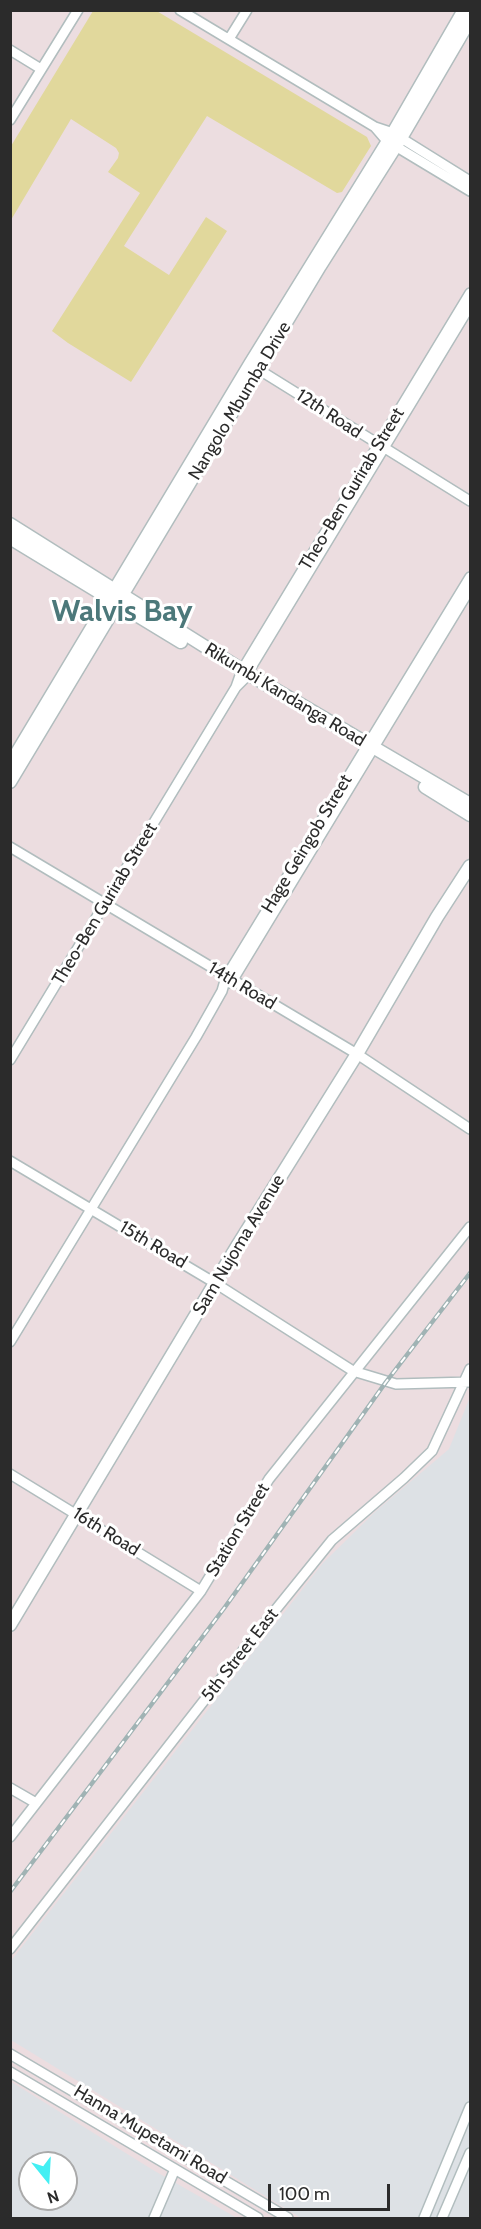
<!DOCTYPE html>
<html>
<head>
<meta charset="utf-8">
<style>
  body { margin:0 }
  #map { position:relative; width:481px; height:2229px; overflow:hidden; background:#ecdde0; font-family:Cabin,sans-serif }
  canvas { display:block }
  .frame { position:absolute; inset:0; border:12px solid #2b2b2b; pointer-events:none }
  .north { position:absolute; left:18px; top:2151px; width:60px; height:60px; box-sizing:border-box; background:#fff; border:2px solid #aaa; border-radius:50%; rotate:162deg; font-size:16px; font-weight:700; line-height:24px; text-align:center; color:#2b2b2b }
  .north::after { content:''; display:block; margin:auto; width:21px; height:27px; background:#43eff3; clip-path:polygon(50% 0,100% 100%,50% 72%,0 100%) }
  .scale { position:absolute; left:268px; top:2184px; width:122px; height:27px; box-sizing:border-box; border:3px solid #2b2b2b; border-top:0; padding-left:8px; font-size:18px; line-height:21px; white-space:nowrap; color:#2b2b2b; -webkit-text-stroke:4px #fff; paint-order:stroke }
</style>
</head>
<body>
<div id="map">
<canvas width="481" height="2229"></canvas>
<div class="frame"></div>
<div class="north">N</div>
<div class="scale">100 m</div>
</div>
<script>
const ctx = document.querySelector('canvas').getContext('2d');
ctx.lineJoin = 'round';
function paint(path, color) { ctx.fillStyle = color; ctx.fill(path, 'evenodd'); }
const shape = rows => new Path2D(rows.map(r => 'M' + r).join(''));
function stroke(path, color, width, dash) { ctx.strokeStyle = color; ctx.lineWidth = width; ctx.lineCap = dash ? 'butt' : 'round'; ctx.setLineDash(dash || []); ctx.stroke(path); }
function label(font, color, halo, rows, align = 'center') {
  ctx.font = font + ' Cabin,sans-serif'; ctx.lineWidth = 6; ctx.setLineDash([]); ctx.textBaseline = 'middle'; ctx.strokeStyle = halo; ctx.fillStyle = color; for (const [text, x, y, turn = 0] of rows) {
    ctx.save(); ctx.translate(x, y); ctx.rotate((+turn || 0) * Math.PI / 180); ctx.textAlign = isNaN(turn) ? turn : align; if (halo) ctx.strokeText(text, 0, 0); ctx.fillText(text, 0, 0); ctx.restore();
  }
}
const industrial = shape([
  [470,1397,470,2218,301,2218,11,2040,10,1962,323,1563,375,1512,449,1449],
  [10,2081,153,2170,237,2218,11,2218],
  [30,2163,66,2163,66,2199,30,2199]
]);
const green = shape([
  [155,10,367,137,371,146,342,192,337,193,207,116,124,246,169,275,206,217,227,231,131,382,68,343,52,331,140,193,108,172,118,158,119,153,116,148,71,119,11,220,11,146,93,11]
]);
const street = shape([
  [180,10,375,127,393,133,470,181],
  [229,39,247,10],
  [10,50,41,69],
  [10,120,78,10],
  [375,127,387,141,470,191],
  [253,366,470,501],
  [236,687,244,679,470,306],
  [10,847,357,1054,470,1129],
  [231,983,470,589],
  [10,1060,236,687,242,670,470,293],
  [10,1161,215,1283,353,1371,396,1384,470,1382],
  [10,1342,196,1037,222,991,226,977,470,577],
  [10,1474,201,1591],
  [10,1788,36,1803],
  [10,1837,201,1591,269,1479,470,1227],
  [10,1949,256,1634,332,1540,404,1478,432,1451,470,1369],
  [10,2054,288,2218],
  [10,2072,258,2218],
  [154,2218,175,2169],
  [424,2218,470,2107],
  [442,2218,470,2153]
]);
const secondary = shape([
  [10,524,247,673,470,804],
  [10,538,181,642],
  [10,764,250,364,393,133,464,10],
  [10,782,320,266,401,138,470,20],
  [425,787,470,815],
  [10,1625,236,1248,357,1054,437,917,470,866]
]);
const rail = shape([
  [10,1892,225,1607,386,1382,470,1273]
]);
const streetNames = [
  ["Nangolo Mbumba Drive",240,401,-59],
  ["12th Road",329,414,33],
  ["Theo-Ben Gurirab Street",352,489,-59],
  ["Rikumbi Kandanga Road",285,695,31],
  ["Hage Geingob Street",307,844,-59],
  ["Theo-Ben Gurirab Street",105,904,-59],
  ["14th Road",242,986,31],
  ["15th Road",153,1245,31],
  ["Sam Nujoma Avenue",239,1245,-59],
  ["Station Street",238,1530,-59],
  ["16th Road",106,1532,32],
  ["5th Street East",240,1655,-52],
  ["Hanna Mupetami Road",150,2135,31]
];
const townNames = [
  ["Walvis Bay",122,612]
];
paint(industrial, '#dde1e5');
paint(green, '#e1d89c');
stroke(street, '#b1bdbe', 12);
stroke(secondary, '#b1bdbe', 15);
stroke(street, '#fff', 9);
stroke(secondary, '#fff', 12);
stroke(rail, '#a0b3b4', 4.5);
stroke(rail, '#fff', 2, [7]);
label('18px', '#2b2b2b', '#fff', streetNames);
label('bold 30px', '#4c787a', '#fff', townNames);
</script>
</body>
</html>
